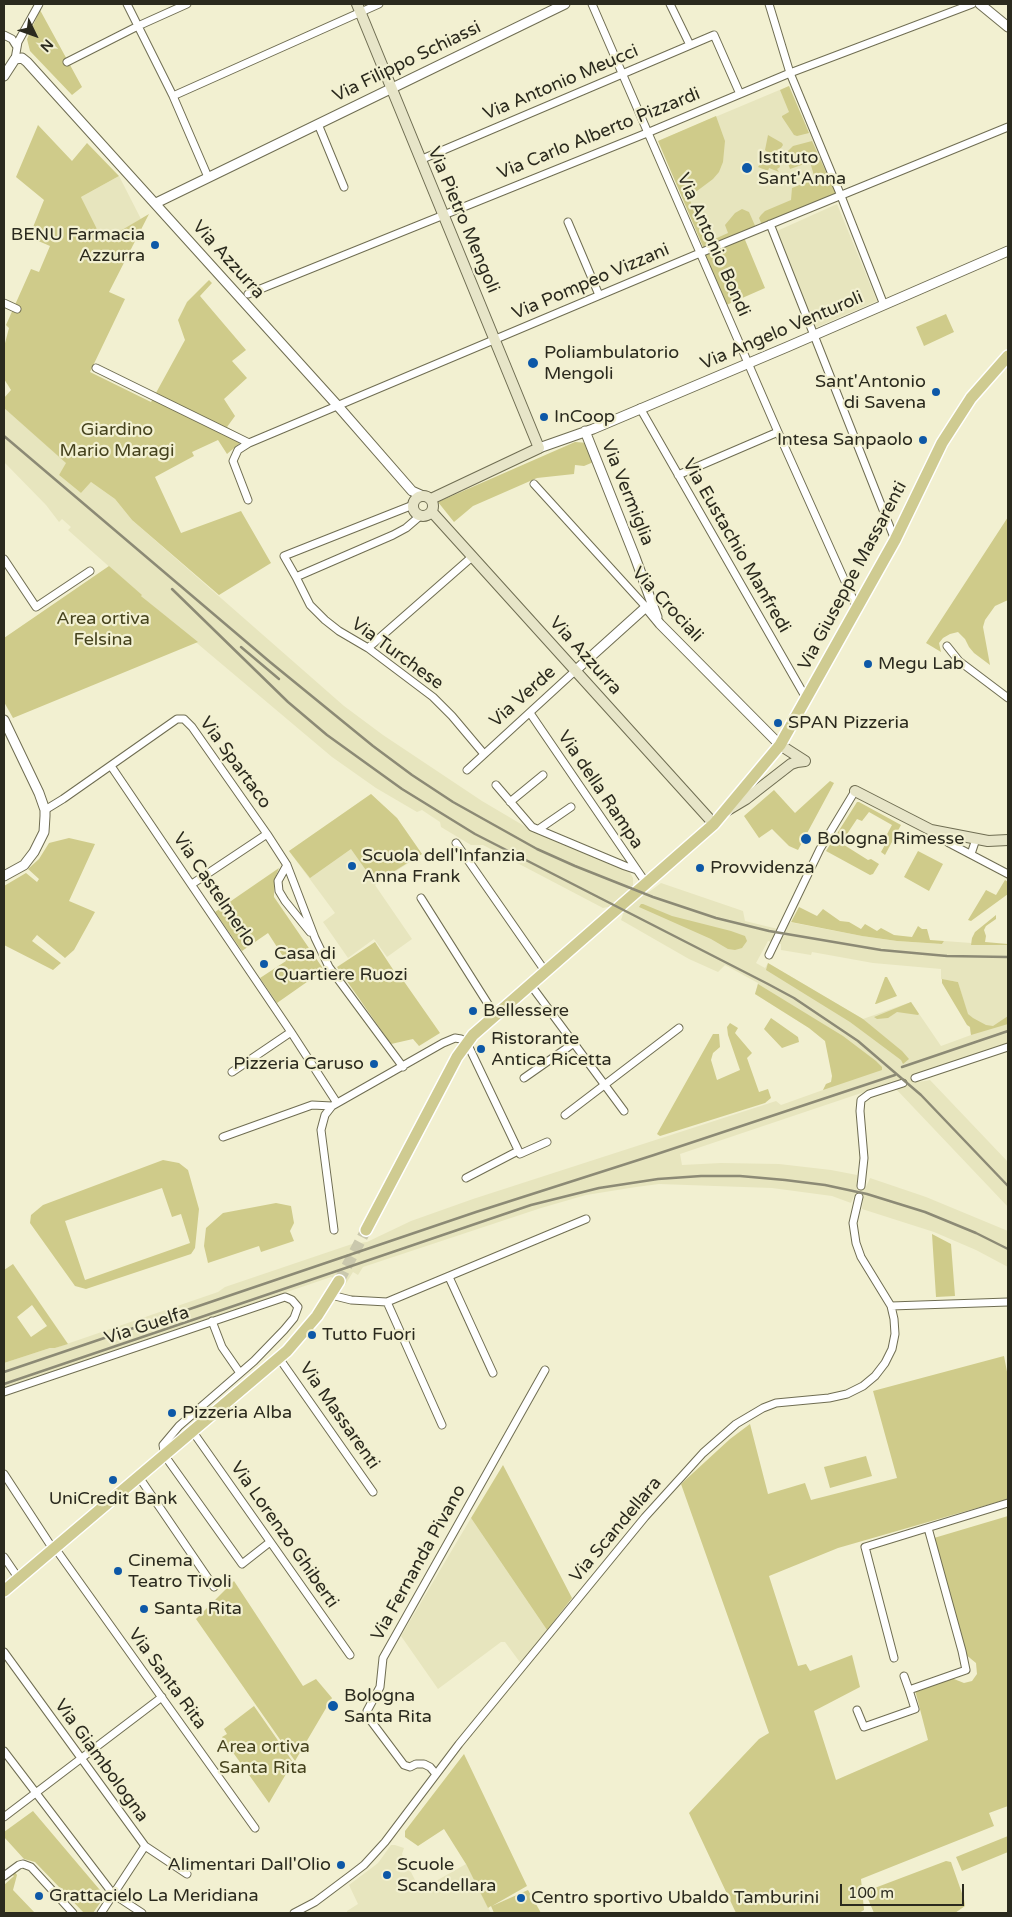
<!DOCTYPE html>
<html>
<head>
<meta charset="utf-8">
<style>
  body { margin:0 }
  #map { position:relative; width:1012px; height:1917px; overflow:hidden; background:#f2f0d1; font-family:"Varela Round",sans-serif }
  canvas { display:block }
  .frame { position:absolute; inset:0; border:5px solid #2b2a1e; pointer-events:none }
  .north { position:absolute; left:10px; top:10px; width:50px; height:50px; -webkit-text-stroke:4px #f2f0d1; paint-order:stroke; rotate:132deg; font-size:14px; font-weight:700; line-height:20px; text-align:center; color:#2b2a1e }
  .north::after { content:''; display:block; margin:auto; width:18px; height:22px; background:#2b2a1e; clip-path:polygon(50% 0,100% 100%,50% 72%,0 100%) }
  .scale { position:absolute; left:840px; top:1884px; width:124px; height:22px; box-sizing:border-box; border:2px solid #2b2a1e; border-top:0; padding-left:6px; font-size:15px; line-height:18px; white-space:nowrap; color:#2b2a1e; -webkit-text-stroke:4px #f2f0d1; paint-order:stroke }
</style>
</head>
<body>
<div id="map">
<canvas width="1012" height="1917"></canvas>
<div class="frame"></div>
<div class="north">N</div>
<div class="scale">100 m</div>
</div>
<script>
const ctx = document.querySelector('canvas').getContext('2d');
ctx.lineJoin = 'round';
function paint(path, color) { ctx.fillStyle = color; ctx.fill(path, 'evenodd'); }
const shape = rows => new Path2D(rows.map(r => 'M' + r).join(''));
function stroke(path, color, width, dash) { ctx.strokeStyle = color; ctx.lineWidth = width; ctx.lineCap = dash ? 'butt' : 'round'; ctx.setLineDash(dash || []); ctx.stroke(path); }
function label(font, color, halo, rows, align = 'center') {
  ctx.font = font + ' "Varela Round",sans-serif'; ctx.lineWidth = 4.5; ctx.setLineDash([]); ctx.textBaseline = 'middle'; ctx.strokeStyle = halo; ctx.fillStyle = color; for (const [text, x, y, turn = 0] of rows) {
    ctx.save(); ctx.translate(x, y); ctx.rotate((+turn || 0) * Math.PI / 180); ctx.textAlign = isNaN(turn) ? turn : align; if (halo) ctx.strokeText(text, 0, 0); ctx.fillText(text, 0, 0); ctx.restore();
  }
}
const built = shape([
  [789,86,836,194,704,249,658,141],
  [119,176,141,219,103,241,81,197],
  [837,204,877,301,815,328,777,231],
  [4,408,67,463,59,475,81,493,91,482,115,499,132,520,344,706,383,735,482,801,526,827,629,871,633,878,633,886,649,892,661,883,743,911,745,921,786,931,789,922,862,936,897,941,942,944,944,941,971,943,971,945,1008,945,1008,1044,914,1077,919,1082,930,1080,1008,1162,1008,1207,896,1089,906,1086,900,1080,680,1154,682,1165,721,1163,779,1164,831,1170,857,1175,857,1185,866,1187,870,1178,926,1197,1008,1231,1008,1267,976,1250,934,1232,862,1209,863,1198,859,1197,854,1196,851,1203,832,1196,772,1188,659,1184,636,1187,586,1195,541,1208,363,1267,358,1275,353,1272,345,1285,331,1277,4,1388,4,1363,50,1348,55,1348,218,1292,225,1287,352,1244,367,1242,411,1221,473,1199,776,1101,781,1105,823,1090,826,1084,851,1075,839,1052,809,1028,755,994,758,983,725,965,718,972,689,959,621,920,623,914,608,907,603,908,483,845,471,845,441,827,440,822,422,810,417,812,376,788,332,757,141,596,141,595,68,530,71,527,62,519,59,522,46,505,4,462],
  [768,941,781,944,781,950,811,955,812,952,873,963,941,969,941,979,958,982,967,1013,971,1035,941,1046,911,1002,863,1019,768,963,765,968,756,963],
  [371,794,397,818,422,854,375,885,412,939,387,957,374,939,348,958,323,922,335,913,289,851],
  [471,1518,547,1630,522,1665,505,1642,501,1642,438,1689,401,1636],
  [391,1845,395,1845,404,1848,402,1854,420,1890,466,1864,491,1913,347,1913,347,1911,358,1904,349,1885,378,1863]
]);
const green = shape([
  [40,10,82,87,72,95,30,51,27,39],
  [789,86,809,133,797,136,794,135,782,117,782,116,789,112,780,90],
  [716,116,725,141,723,162,719,172,713,179,697,191,688,196,708,242,728,233,725,225,735,213,742,209,749,212,756,228,704,249,658,141],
  [38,125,72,161,87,143,119,176,81,197,103,241,149,214,109,292,125,299,90,372,151,402,185,340,178,320,187,302,209,280,212,283,200,296,246,350,232,361,247,378,224,399,235,416,227,427,246,438,227,454,218,440,192,452,194,456,155,477,181,533,241,511,271,563,219,595,132,520,115,499,91,482,81,493,59,475,66,463,4,408,4,398,11,390,4,379,4,347,9,328,6,325,31,269,39,272,50,246,29,237,44,200,16,177],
  [768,135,782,143,783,145,781,148,769,154,765,150],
  [812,141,836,194,762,225,759,218,761,215,765,211,791,200,792,188,815,179,810,162,790,169,785,154,793,146],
  [775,161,779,163,780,167,777,169,779,172,769,168,768,171,758,167,762,162],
  [743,235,765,288,724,306,700,253],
  [946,314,954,332,924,346,916,327],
  [575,442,589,443,596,461,584,466,575,465,574,474,537,478,473,506,454,522,438,502],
  [1008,517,1008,600,995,606,985,620,983,627,990,665,974,653,969,647,965,639,958,632,950,634,943,638,939,643,941,652,926,643],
  [109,566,142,595,141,596,198,642,13,718,4,702,4,638],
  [830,781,834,783,798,850,789,846,772,829,759,838,744,816,774,790,795,813],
  [371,794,397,818,422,854,375,883,351,849,310,878,289,851],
  [857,802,859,802,901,825,885,855,881,852,887,841,885,838,892,825,869,812,862,821,857,819,841,843,868,860,871,859,879,864,873,874,870,875,826,851],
  [69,838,95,844,69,901,95,912,74,950,65,958,37,935,32,941,61,963,53,970,4,945,4,886,26,873,37,882,39,879,28,869,39,859,49,843],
  [918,851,943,864,929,891,904,877],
  [279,868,274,881,274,897,324,970,277,1003,260,978,286,961,268,933,242,951,215,912],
  [1005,880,1008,882,1008,894,971,921,968,920,986,890,996,895],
  [641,904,643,904,672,916,731,931,745,936,747,941,742,948,735,950,728,949,711,939,639,907],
  [799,907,817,916,823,909,840,921,849,922,861,929,865,924,877,931,881,928,894,935,912,937,918,926,922,929,927,929,930,940,944,941,942,944,897,941,862,936,791,922],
  [996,915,996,919,986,926,984,930,986,936,985,942,1008,944,1008,945,971,945,972,938,975,932],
  [375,942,394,971,396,970,440,1033,419,1046,413,1039,391,1044,337,967],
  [768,963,863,1019,902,1051,909,1059,903,1064,901,1060,850,1022,766,970],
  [885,977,887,977,897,996,876,1004,875,1004],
  [942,979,958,982,968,1014,973,1018,986,1025,993,1026,1008,1016,1008,1024,971,1035,970,1027,967,1025,942,983],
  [758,984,843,1036,876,1061,882,1067,882,1070,823,1090,826,1084,831,1082,832,1076,825,1041,809,1028,755,994],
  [911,1002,919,1014,918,1015,897,1012,888,1018,877,1019,874,1017],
  [771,1018,798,1037,799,1042,782,1048,764,1029],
  [730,1023,738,1028,735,1033,752,1053,747,1058,759,1092,768,1089,771,1098,765,1103,660,1136,657,1134,713,1034,719,1034,720,1047,713,1053,711,1060,717,1080,740,1070,728,1035,727,1027],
  [163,1160,179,1163,188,1170,199,1209,195,1248,191,1254,86,1289,75,1286,30,1223,31,1215,43,1205],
  [162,1188,172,1217,181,1214,190,1243,85,1280,65,1221],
  [276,1203,291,1206,294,1223,290,1231,294,1241,261,1252,259,1246,208,1263,204,1246,206,1228,223,1213],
  [932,1234,951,1244,955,1296,936,1297],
  [13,1264,68,1344,55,1348,50,1348,4,1363,4,1270],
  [32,1305,47,1326,31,1337,17,1317],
  [1004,1356,1008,1377,1008,1499,838,1548,769,1576,798,1666,806,1664,810,1671,852,1655,860,1687,814,1711,836,1780,928,1740,915,1690,945,1679,954,1679,964,1683,972,1681,977,1674,976,1663,965,1654,934,1538,1008,1516,1008,1806,989,1813,994,1826,861,1879,864,1910,859,1913,736,1913,689,1813,759,1739,769,1733,681,1484,730,1439,750,1424,768,1494,805,1483,811,1500,897,1478,873,1391],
  [866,1456,872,1476,830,1488,824,1467],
  [503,1465,572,1598,547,1630,471,1518],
  [234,1581,303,1686,316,1679,332,1698,295,1761,196,1619],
  [254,1706,293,1762,269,1803,222,1737,227,1734,224,1729],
  [464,1754,527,1886,492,1906,528,1890,541,1913,494,1913,491,1906,488,1908,466,1864,444,1829,418,1846,405,1837,405,1831],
  [33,1811,105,1896,93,1913,84,1913,35,1862,24,1859,4,1837,4,1832],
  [1008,1836,1008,1852,962,1871,956,1857],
  [946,1861,951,1862,964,1899,965,1906,955,1913,874,1913,868,1899,868,1894,872,1889],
  [14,1871,17,1875,13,1890,35,1913,4,1913,4,1885,14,1876,10,1873]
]);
const primaryTunnel = shape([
  [339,1281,366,1230]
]);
const minor = shape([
  [127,4,173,96,208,177],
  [592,4,778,432,857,608],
  [670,4,690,45],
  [769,4,790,73,841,196,884,305],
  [4,35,12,39,17,47],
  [15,59,18,42,39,4],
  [67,62,138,26,187,4],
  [173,96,379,4],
  [318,124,344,187],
  [420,160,714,35,740,94],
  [568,222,599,295],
  [770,224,895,540],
  [248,294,647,133,790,73,972,4],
  [4,303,17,309],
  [96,368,249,443],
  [640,408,806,698],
  [678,475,778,432],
  [534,484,646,607],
  [248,500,233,461,238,450,249,443,700,253,1008,127],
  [413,505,284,556,296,577,393,535,406,528,420,516],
  [4,559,36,607,90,571],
  [296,577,310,605,325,620,339,631,368,648,433,697,452,716,484,754],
  [947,646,959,661,1008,698],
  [368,648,473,556],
  [530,713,646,883],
  [111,766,291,1032,337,1103],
  [467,770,576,670],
  [496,785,532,827,625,866,637,870],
  [510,802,543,775],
  [45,810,63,799,177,719,184,719,192,727,267,834,287,865,315,938,329,967,403,1067],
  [539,829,571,807],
  [933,832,949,843,1008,874],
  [456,843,545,971],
  [971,854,976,839],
  [287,865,278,881,279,891,285,901,310,932],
  [192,884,267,834],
  [421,898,495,1015],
  [769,955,820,849,855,791],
  [530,984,624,1111],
  [232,1072,291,1032],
  [524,1078,574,1043],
  [915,1078,1008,1047],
  [332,1106,325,1115,321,1130,334,1230],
  [565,1115,679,1028],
  [223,1137,312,1105,332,1106,443,1043,455,1038,461,1039,467,1043,520,1154,547,1142],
  [466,1178,518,1151],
  [861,1186,864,1158,860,1111,861,1100,869,1094,903,1083],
  [449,1277,493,1373],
  [331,1295,351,1300,387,1302,586,1219],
  [387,1302,442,1425],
  [891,1306,1008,1302],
  [212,1321,222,1347,240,1373],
  [279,1358,373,1492],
  [4,1392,285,1297,292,1300,298,1307,294,1318,284,1330,254,1361,179,1426,163,1445,165,1456,242,1564,270,1542],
  [193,1432,350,1655],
  [4,1474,53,1549],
  [139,1477,214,1587],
  [55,1548,255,1828],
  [4,1557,19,1579],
  [4,1652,145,1846,187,1874],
  [894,1658,865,1547,1008,1503],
  [904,1676,909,1690],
  [857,1710,864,1727,915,1709,909,1690,966,1670,962,1651,928,1528],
  [4,1751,113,1894,142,1913],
  [436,1774,430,1767,424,1764,416,1764,410,1767,404,1765,368,1717,367,1711,380,1687,383,1658,545,1370],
  [4,1817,162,1697],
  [4,1876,19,1865,23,1864,31,1867,73,1913],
  [101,1913,145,1846],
  [294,1913,315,1902,351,1875,364,1865,385,1842,459,1744,645,1517,703,1453,736,1424,763,1408,776,1403,829,1398,847,1394,863,1386,875,1376,885,1363,892,1349,895,1334,894,1319,891,1306,861,1257,856,1243,853,1223,859,1197]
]);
const tertiary = shape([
  [980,4,1008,27],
  [4,76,15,59,22,58,27,62,337,405,412,491,421,495],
  [156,203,565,4],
  [585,431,635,557,657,617],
  [539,448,593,429,787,347,1008,251],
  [576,670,646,607,660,624,780,745],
  [4,720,39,793,45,810,45,816,44,832,34,852,24,865,4,876]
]);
const secondary = shape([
  [357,4,539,448,431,499],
  '413 506a10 10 0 1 1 20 0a10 10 0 1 1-20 0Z',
  [432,512,714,824],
  [780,745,805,761],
  [855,791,931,830,988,841,1008,840],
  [726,811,746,799,791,764,797,762,805,761]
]);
const primary = shape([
  [366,1230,457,1057,473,1035,714,824,780,745,895,540,942,443,971,398,1008,356],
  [4,1591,287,1351,317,1316,339,1281]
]);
const rail = shape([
  [4,436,270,662,373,746,412,775,453,802,537,849,575,866,653,897,716,918,769,931,881,950,947,956,1008,957],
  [172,589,288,702,327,735,402,789,475,834,768,984,794,998,858,1041,921,1095,1008,1186],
  [241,647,279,679],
  [902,1067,1008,1031],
  [4,1372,476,1212,654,1155,895,1075],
  [4,1384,531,1205,599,1188,658,1179,701,1176,740,1176,785,1180,825,1185,867,1194,925,1212,976,1233,1008,1249]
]);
const markers = [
  [747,168,6,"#0d58a7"],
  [155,245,5,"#0d58a7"],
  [533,363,6,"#0d58a7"],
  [936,392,5,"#0d58a7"],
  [544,417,5,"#0d58a7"],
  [923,440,5,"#0d58a7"],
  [868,664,5,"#0d58a7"],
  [778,723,5,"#0d58a7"],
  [806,839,6,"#0d58a7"],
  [352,866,5,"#0d58a7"],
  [700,868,5,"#0d58a7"],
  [264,964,5,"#0d58a7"],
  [473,1011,5,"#0d58a7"],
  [481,1049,5,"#0d58a7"],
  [374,1064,5,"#0d58a7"],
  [312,1335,5,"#0d58a7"],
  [172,1413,5,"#0d58a7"],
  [113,1480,5,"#0d58a7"],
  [118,1571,5,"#0d58a7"],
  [144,1609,5,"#0d58a7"],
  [333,1706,6,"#0d58a7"],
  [341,1865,5,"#0d58a7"],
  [387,1875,5,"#0d58a7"],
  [39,1896,5,"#0d58a7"],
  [521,1898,5,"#0d58a7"]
];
const streetNames = [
  ["Via Filippo Schiassi",407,62,-26],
  ["Via Antonio Meucci",561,83,-23],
  ["Via Carlo Alberto Pizzardi",599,134,-22],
  ["Via Pietro Mengoli",463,220,67],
  ["Via Antonio Bondi",713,245,66],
  ["Via Azzurra",228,260,48],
  ["Via Pompeo Vizzani",591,282,-23],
  ["Via Angelo Venturoli",782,331,-23],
  ["Via Vermiglia",627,493,68],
  ["Via Eustachio Manfredi",736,546,60],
  ["Via Giuseppe Massarenti",853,576,-62],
  ["Via Crociali",667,605,47],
  ["Via Turchese",397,654,36],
  ["Via Azzurra",585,656,48],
  ["Via Verde",523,697,-42],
  ["Via Spartaco",235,763,54],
  ["Via della Rampa",600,790,56],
  ["Via Castelmerlo",214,890,56],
  ["Via Guelfa",147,1326,-18],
  ["Via Massarenti",339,1416,55],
  ["Via Scandellara",616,1530,-50],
  ["Via Lorenzo Ghiberti",284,1535,55],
  ["Via Fernanda Pivano",419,1563,-61],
  ["Via Santa Rita",167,1679,54],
  ["Via Giambologna",101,1761,54]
];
const poiNames = [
  ["Istituto",758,158],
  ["Sant'Anna",758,179],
  ["BENU Farmacia",145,235,"right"],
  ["Azzurra",145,256,"right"],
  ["Poliambulatorio",544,353],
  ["Mengoli",544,374],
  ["Sant'Antonio",926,382,"right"],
  ["di Savena",926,403,"right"],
  ["InCoop",554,417],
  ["Intesa Sanpaolo",913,440,"right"],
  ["Megu Lab",878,664],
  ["SPAN Pizzeria",788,723],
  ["Bologna Rimesse",817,839],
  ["Scuola dell'Infanzia",362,856],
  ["Anna Frank",362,877],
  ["Provvidenza",710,868],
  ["Casa di",274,954],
  ["Quartiere Ruozi",274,975],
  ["Bellessere",483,1011],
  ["Ristorante",491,1039],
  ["Antica Ricetta",491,1060],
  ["Pizzeria Caruso",364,1064,"right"],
  ["Tutto Fuori",322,1335],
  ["Pizzeria Alba",182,1413],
  ["UniCredit Bank",113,1499,"center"],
  ["Cinema",128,1561],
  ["Teatro Tivoli",128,1582],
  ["Santa Rita",154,1609],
  ["Bologna",344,1696],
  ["Santa Rita",344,1717],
  ["Alimentari Dall'Olio",331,1865,"right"],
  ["Scuole",397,1865],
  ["Scandellara",397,1886],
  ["Grattacielo La Meridiana",49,1896],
  ["Centro sportivo Ubaldo Tamburini",531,1898]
];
const parkNames = [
  ["Giardino",117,430],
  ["Mario Maragi",117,451],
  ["Area ortiva",103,619],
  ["Felsina",103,640],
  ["Area ortiva",263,1747],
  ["Santa Rita",263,1768]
];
paint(built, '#e7e5be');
paint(green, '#cfcb8a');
stroke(primaryTunnel, '#cac8ad', 11, [11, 5.5]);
stroke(minor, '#6f6d52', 9);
stroke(tertiary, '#6f6d52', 11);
stroke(secondary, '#6f6d52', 12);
stroke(primary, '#fff', 14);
stroke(minor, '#fff', 7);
stroke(tertiary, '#fff', 9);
stroke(secondary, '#e7e5c8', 10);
stroke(primary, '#cfcb91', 11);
stroke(rail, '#8c8a75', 2.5);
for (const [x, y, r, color] of markers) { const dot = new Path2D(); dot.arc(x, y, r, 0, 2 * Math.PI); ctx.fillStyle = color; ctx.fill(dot); stroke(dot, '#f2f0d1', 2); }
label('18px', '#2b2a1e', '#f2f0d1', streetNames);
label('18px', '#2b2a1e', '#f2f0d1', poiNames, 'left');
label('18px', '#45421d', '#f2f0d1', parkNames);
</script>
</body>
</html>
